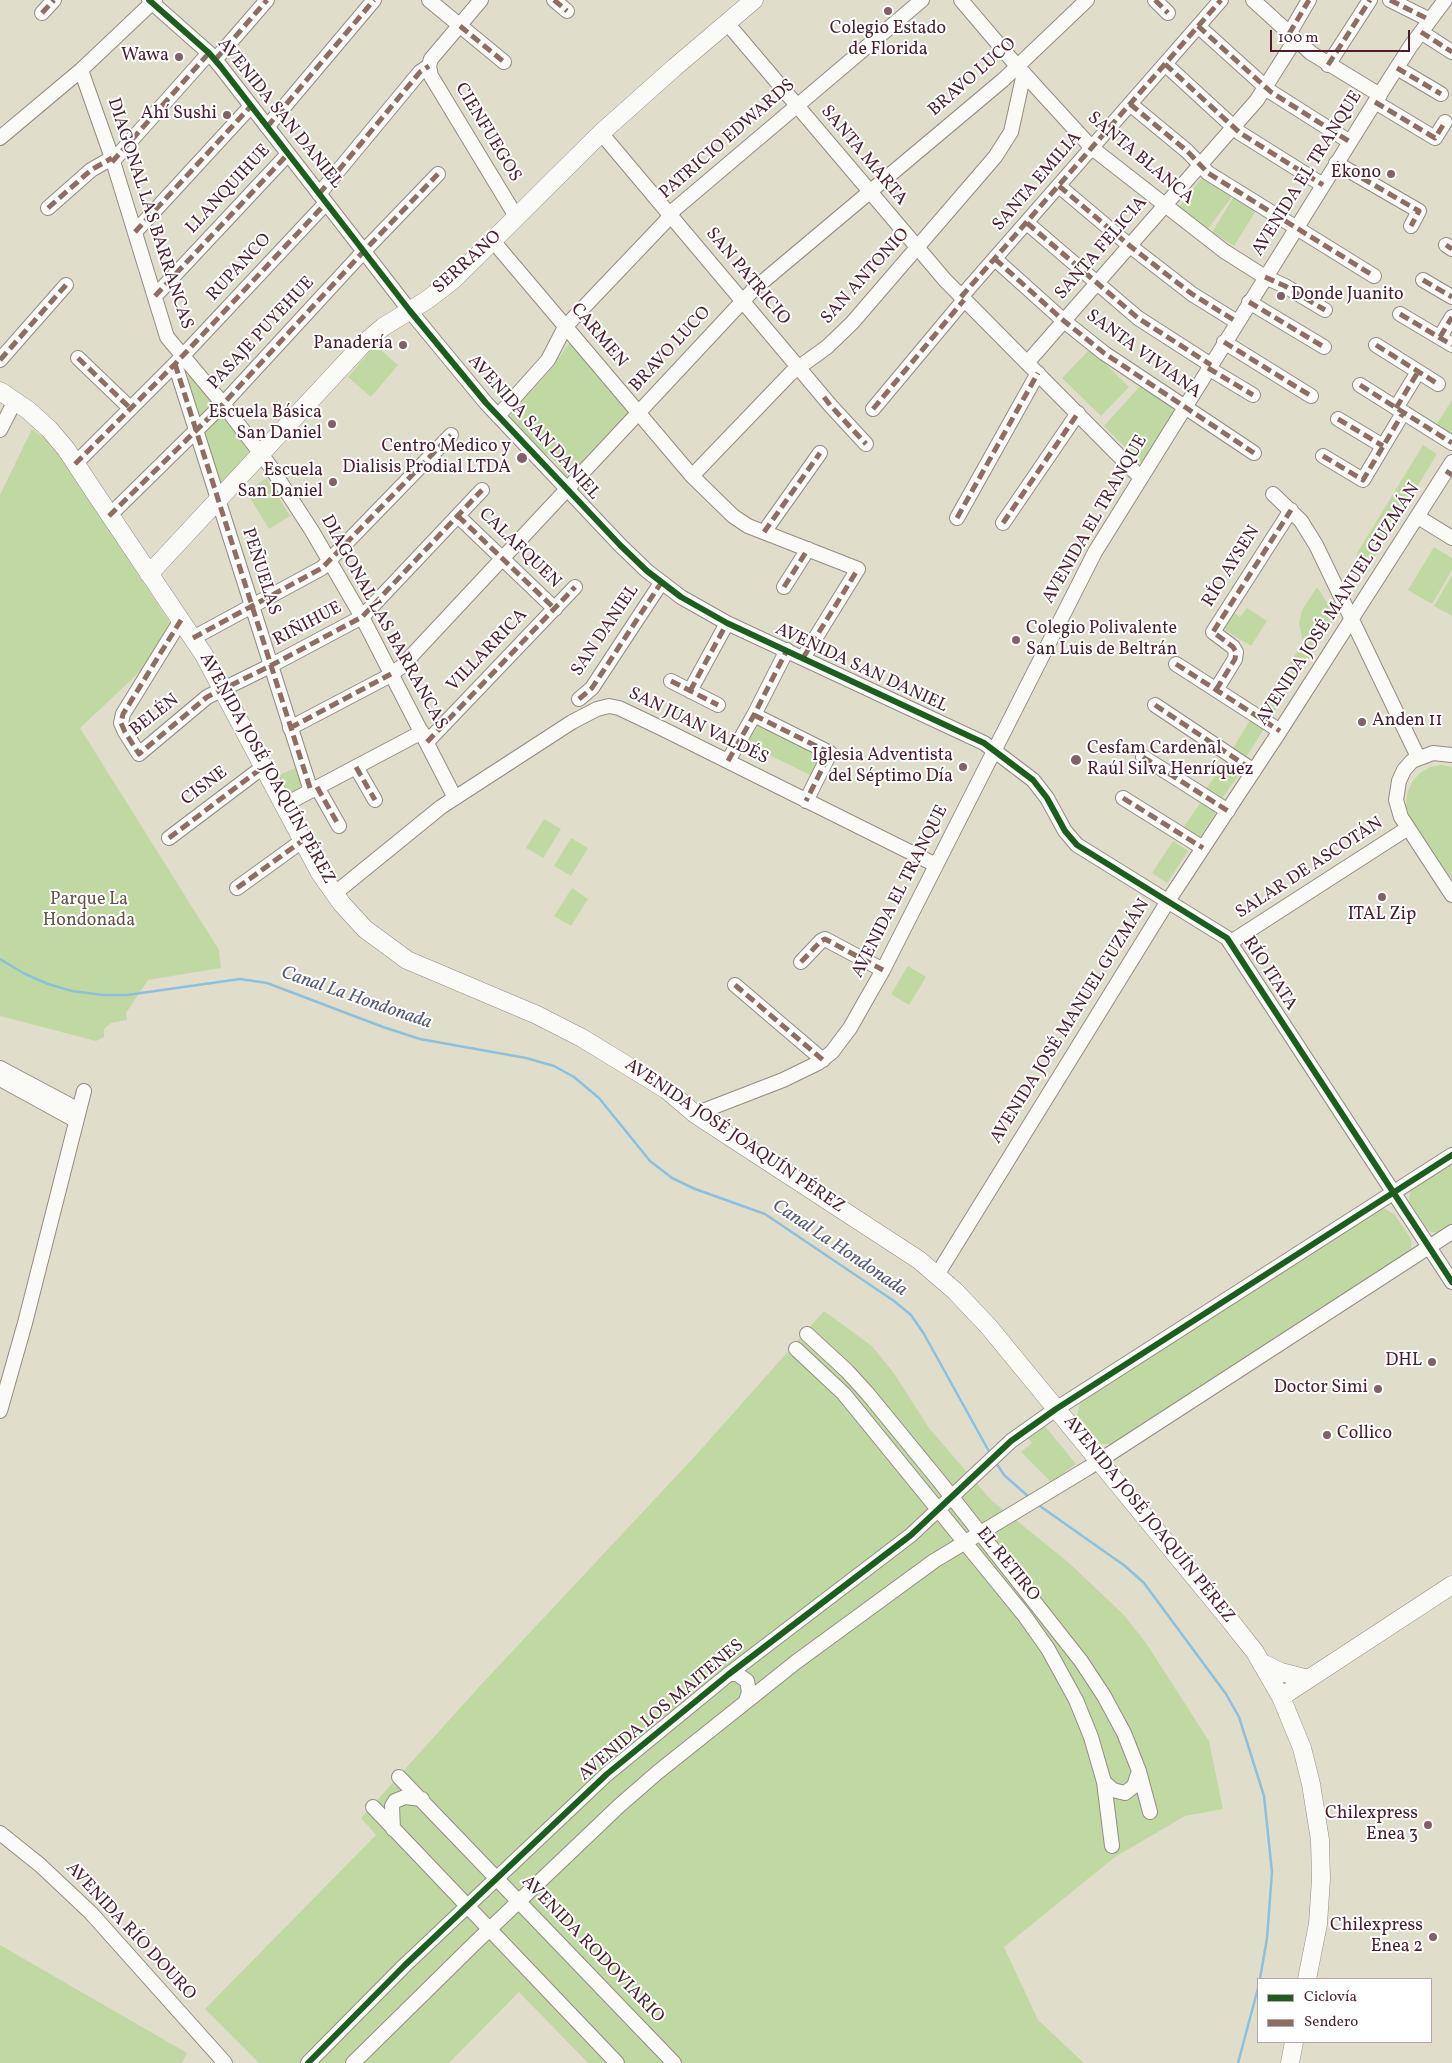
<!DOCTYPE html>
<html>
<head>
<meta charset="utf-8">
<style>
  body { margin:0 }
  #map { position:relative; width:1452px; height:2063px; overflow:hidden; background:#e1ddcb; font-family:Vollkorn,serif }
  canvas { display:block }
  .legend { position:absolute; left:1257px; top:1978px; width:175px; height:65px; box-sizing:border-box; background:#fff; border:1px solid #b7a5aa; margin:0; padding:6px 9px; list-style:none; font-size:15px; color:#4a1f2b }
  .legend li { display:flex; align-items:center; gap:10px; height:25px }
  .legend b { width:25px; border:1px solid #b7a5aa }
  .scale { position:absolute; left:1270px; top:30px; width:140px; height:22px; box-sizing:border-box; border:2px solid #4a1f2b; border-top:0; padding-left:6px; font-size:15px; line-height:18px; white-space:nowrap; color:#4a1f2b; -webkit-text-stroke:4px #fff; paint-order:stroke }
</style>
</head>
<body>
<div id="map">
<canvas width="1452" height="2063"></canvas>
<ul class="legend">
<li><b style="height:6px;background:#1b5e20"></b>Ciclovía</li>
<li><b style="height:6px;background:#8d6e63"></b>Sendero</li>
</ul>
<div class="scale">100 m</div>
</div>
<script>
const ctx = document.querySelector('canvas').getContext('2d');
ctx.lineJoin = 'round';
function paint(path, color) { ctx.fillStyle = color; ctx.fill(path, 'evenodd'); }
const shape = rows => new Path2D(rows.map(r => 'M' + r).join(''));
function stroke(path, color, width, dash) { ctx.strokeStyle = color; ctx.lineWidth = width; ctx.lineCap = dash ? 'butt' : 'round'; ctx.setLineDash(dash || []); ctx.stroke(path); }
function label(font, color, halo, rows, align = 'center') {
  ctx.font = font + ' Vollkorn,serif'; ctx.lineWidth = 4; ctx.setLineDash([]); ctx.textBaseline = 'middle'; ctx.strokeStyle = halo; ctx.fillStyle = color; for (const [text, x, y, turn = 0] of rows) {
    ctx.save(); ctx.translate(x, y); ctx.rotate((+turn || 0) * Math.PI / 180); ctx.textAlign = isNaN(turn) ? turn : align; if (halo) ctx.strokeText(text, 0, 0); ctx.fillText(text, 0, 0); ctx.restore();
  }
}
const green = shape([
  [1204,175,1233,195,1208,229,1179,207],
  [1235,195,1257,209,1234,246,1212,232],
  [571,341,632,412,573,473,567,477,560,473,562,468,549,455,542,454,512,422,511,417,511,413,548,373],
  [375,345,398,365,371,397,348,377],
  [1090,349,1129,387,1101,416,1062,378],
  [185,363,217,405,198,423],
  [1141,385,1176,411,1142,464,1104,426],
  [1452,400,1452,431,1450,434,1436,425],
  [221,412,251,455,220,490,202,432],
  [32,429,54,446,170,623,167,632,145,667,80,728,219,950,221,968,148,980,126,1013,127,1020,111,1023,104,1029,104,1037,96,1041,0,1016,0,495],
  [1423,445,1437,454,1370,564,1356,555],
  [267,478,290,516,269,529,246,491],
  [1434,547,1452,558,1452,570,1432,604,1408,590],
  [1452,575,1452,616,1434,606],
  [1317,587,1336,616,1270,719,1258,710,1303,643,1299,623,1302,610],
  [1247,608,1267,621,1251,646,1225,630,1224,625,1233,612,1240,617],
  [1250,720,1264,729,1246,757,1233,748],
  [760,721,826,754,814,777,747,744],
  [1227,759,1242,770,1221,800,1206,789],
  [1442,765,1452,767,1452,883,1410,818,1406,806,1407,794,1412,782,1420,773,1430,767],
  [301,766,307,788,289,799,276,776],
  [1201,802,1216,812,1198,840,1182,829],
  [544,819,561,829,543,858,526,848],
  [571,838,588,848,571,876,554,866],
  [1173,841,1188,851,1167,883,1152,873],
  [572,888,588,899,571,926,554,916],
  [908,966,926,977,909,1005,891,994],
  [1452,1160,1452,1226,1437,1233,1429,1231,1425,1228,1409,1202,1410,1193,1413,1185],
  [1382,1207,1395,1215,1411,1239,1411,1248,1407,1254,1111,1444,1101,1444,1077,1416,1080,1403,1086,1396],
  [824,1311,872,1346,893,1372,929,1428,991,1500,1068,1562,1124,1615,1146,1643,1209,1741,1223,1809,1185,1816,1115,1857,1004,1947,1038,2020,1084,2063,588,2063,519,1992,449,2063,259,2063,205,2009,376,1835,361,1818,478,1688,697,1454],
  [1044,1425,1076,1464,1051,1482,1021,1452,1032,1443,1027,1437],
  [0,1945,187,2053,182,2063,0,2063]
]);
const stream = shape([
  [0,959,25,974,48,984,72,991,103,995,127,995,240,979,267,983,383,1027,420,1039,526,1058,554,1066,574,1077,599,1098,650,1161,672,1178,695,1189,765,1214,894,1301,911,1315,924,1334,991,1455],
  [995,1461,1004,1475,1029,1497],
  [1037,1504,1125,1566,1144,1583,1226,1694,1239,1717,1264,1796,1272,1872,1267,1938,1260,1979],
  [1238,2063,1258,1988]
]);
const minor = shape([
  [149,0,209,53,221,67,410,311,486,403,620,545,647,571,681,597,727,623,984,743,1033,780,1047,798,1065,831,1077,845,1227,938,1452,1282],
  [429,0,504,62],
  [554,0,567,11],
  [961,0,1017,66,1092,148,1224,251,1265,277,1285,286,1325,310],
  [1155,0,1168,13],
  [1253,0,1311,53,1380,95],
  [1390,0,1430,20],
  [42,13,54,0],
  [727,23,945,280,1140,477],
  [1198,26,1271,92,1350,142],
  [1421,32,1452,52],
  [1289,34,1309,0],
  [215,60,267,0],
  [1165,64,1240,133,1323,185],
  [1328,65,1370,0],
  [429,66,431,76,517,218],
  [1397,68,1441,94],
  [81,70,112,158,167,337,223,404,270,466,312,531,362,617,455,798],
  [1375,102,1435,138,1445,122],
  [1130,104,1187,151,1208,173,1374,276],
  [267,127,374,0],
  [601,133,830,405,866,444],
  [0,138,81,70,155,0],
  [112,162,209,53],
  [1336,163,1419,211,1411,226],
  [1059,186,1130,246,1192,294,1237,322],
  [319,194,420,72,429,66,431,59,481,0],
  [48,208,91,170,112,158],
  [1027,223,1138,318,1211,365],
  [135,232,251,106],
  [493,241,692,476,733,516,748,526,858,569,803,658],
  [1446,245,1452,249],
  [995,259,1064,321,1104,353,1254,453],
  [1423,280,1452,297],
  [155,296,288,154],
  [961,297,1221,0],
  [1249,302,1324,347],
  [1400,314,1452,345],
  [1440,337,1452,317],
  [1224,342,1311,396],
  [1376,345,1438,384],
  [78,358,130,408],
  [0,360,66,285],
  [1027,363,1257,100,1295,40],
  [175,364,311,791],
  [1208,368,1253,395],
  [1360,385,1452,443],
  [1396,408,1418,372],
  [873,409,964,300],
  [498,416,548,360,565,327,665,222,675,209,922,0],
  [1338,419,1383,446],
  [0,430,15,401],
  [1323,456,1363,480,1403,413],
  [75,464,175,364,326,203],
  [692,476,791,373,827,347,852,323,995,157,1011,132,1024,73],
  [1273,494,1301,521,1316,545,1418,757],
  [109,516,223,404,363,252,438,174],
  [458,516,555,609],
  [1418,517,1452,538],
  [957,518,1038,373],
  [1003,523,1078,413],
  [764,532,820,453],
  [784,587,808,549],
  [181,620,123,714,121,723,125,732,139,754,207,697,270,666,362,617,482,490],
  [193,638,322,568,451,435],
  [1176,664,1280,731],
  [671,681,718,705],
  [1216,690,1235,659,1236,652,1233,647,1213,632,1291,510],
  [690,691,727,623],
  [579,699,592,688,661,583],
  [1155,705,1254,771],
  [754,715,830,753,806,801],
  [290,728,387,677,401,667,754,289,1003,80,1087,0],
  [427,742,575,587],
  [1452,755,1433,753,1412,761,1404,770,1399,781,1396,800,1401,817,1452,895],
  [1143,757,1228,811],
  [728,761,754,715,787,650],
  [356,767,375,800],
  [317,787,339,826],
  [1123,798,1203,848],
  [284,805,422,732],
  [169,838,263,767],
  [237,888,302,841],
  [334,894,441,807,572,722,597,709,609,706,619,708,663,729,936,865],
  [1231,942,1408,828],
  [801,962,821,941,825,939,883,970],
  [735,985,823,1060],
  [0,1068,79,1110],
  [0,1079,75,1120],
  [695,1114,783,1080,818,1063,832,1052,850,1028,883,970,1095,552,1375,102,1410,47,1445,0],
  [937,1275,1168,901,1280,731,1452,462],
  [807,1334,847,1371,868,1394,940,1482,1081,1661,1104,1696,1124,1733,1139,1771,1150,1812],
  [796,1349,844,1394,1024,1615,1048,1649,1076,1700,1091,1737,1104,1782,1112,1846],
  [0,1411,25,1323,84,1091],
  [729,1674,737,1674,747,1681,749,1692,746,1701],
  [399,1777,674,2063],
  [1104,1782,1113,1790,1125,1793,1134,1786,1139,1771],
  [373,1807,617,2063],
  [393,1829,392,1806,395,1801,405,1797,422,1799],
  [0,1833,40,1865,91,1913,225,2063],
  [308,2063,404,1966,607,1774,729,1674,911,1535,1011,1441,1056,1409,1452,1155],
  [353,2063,475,1943,620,1805,658,1772,796,1662,934,1561,1088,1468,1452,1232]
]);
const major = shape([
  [0,391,28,410,49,429,66,449,93,490,204,655,320,873,342,904,365,929,407,960,537,1015,582,1038,667,1090,695,1114,919,1260,955,1291,989,1327,1228,1618,1255,1652,1281,1697,1302,1748,1311,1784,1320,1840,1321,1879,1318,1924,1307,1979],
  [149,574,361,346,383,327,427,300,453,280,601,133,675,67,754,0],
  [1262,1663,1281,1672,1308,1679],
  [1281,1697,1452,1585],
  [1290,2063,1294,2042]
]);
const quiet = shape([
  [554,0,567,11],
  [1155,0,1168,13],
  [1390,0,1430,20],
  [42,13,54,0],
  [460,26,504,62],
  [1198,26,1271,92,1350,142],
  [1421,32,1452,52],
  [1289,34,1309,0],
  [215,60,267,0],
  [1165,64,1240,133,1323,185],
  [1328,65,1370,0],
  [1397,68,1441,94],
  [1375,102,1435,138,1445,122],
  [1130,104,1187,151,1208,173,1374,276],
  [267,127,374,0],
  [112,162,209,53],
  [1336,163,1419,211,1411,226],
  [1059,186,1130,246,1192,294,1237,322],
  [319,194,420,72,429,66],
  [48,208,91,170,112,158],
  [1027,223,1138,318,1211,365],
  [135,232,251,106],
  [1446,245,1452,249],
  [995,259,1064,321,1104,353,1254,453],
  [1265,277,1285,286,1325,310],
  [1423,280,1452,297],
  [155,296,288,154],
  [961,297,1221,0],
  [1249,302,1324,347],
  [1400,314,1452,345],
  [1440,337,1452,317],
  [1224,342,1311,396],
  [1376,345,1438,384],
  [78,358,130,408],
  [0,360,66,285],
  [175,364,311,791],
  [1208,368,1253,395],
  [1360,385,1452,443],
  [824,397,830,405,866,444],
  [1396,408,1418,372],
  [873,409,964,300],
  [1338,419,1383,446],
  [1323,456,1363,480,1403,413],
  [75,464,175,364,326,203],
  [1446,471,1452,475],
  [109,516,223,404,363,252,438,174],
  [458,516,555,609],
  [957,518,1038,373],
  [1003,523,1078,413],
  [764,532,820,453],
  [784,587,808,549],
  [181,620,123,714,121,723,125,732,139,754,207,697,270,666,362,617,482,490],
  [193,638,322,568,451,435],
  [803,658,858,569],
  [1176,664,1280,731],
  [671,681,718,705],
  [1216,690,1235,659,1236,652,1233,647,1213,632,1291,510],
  [690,691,727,623],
  [579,699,592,688,661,583],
  [1155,705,1254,771],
  [754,715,830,753,806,801],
  [290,728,391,674],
  [427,742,575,587],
  [1143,757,1228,811],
  [728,761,754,715,787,650],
  [356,767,375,800],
  [317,787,339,826],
  [1123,798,1203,848],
  [169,838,263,767],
  [237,888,302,841],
  [801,962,821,941,825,939,883,970],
  [735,985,823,1060]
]);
const cycleway = shape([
  [149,0,209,53,221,67,410,311,486,403,620,545,647,571,681,597,727,623,984,743,1033,780,1047,798,1065,831,1077,845,1227,938,1452,1282],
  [308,2063,404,1966,607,1774,729,1674,911,1535,1011,1441,1056,1409,1452,1155]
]);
const markers = [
  [888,11,5,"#7f6263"],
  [179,57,5,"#7f6263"],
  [227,115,5,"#7f6263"],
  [1391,174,5,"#7f6263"],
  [1281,296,5,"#7f6263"],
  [403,345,5,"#7f6263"],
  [332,424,5,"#7f6263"],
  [522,458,6,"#7f6263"],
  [333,482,5,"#7f6263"],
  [1016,640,5,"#7f6263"],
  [1362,722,5,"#7f6263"],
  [1076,760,6,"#7f6263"],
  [963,767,5,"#7f6263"],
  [1382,897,5,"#7f6263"],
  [1432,1362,5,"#7f6263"],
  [1378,1389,5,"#7f6263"],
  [1327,1435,5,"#7f6263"],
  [1428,1825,5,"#7f6263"],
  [1433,1937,5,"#7f6263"]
];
const poiNames = [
  ["Colegio Estado",888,30,"center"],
  ["de Florida",888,51,"center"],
  ["Wawa",169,57],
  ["Ahí Sushi",217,115],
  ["Ekono",1381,174],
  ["Donde Juanito",1291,296,"left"],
  ["Panadería",393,345],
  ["Escuela Básica",322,414],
  ["San Daniel",322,435],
  ["Centro Medico y",511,448],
  ["Dialisis Prodial LTDA",511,469],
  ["Escuela",323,472],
  ["San Daniel",323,493],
  ["Colegio Polivalente",1026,630,"left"],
  ["San Luis de Beltrán",1026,651,"left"],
  ["Anden 11",1372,722,"left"],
  ["Cesfam Cardenal",1087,750,"left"],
  ["Raúl Silva Henríquez",1087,771,"left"],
  ["Iglesia Adventista",953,757],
  ["del Séptimo Día",953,778],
  ["ITAL Zip",1382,916,"center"],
  ["DHL",1422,1362],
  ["Doctor Simi",1368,1389],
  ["Collico",1337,1435,"left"],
  ["Chilexpress",1418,1815],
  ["Enea 3",1418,1836],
  ["Chilexpress",1423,1927],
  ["Enea 2",1423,1948]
];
const streetNames = [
  ["BRAVO LUCO",973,78,-41],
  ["AVENIDA SAN DANIEL",279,114,51],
  ["CIENFUEGOS",487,133,59],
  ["PATRICIO EDWARDS",728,140,-41],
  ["SANTA MARTA",863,156,50],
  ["SANTA BLANCA",1140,159,40],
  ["AVENIDA EL TRANQUE",1308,174,-58],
  ["SANTA EMILIA",1038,182,-49],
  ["LLANQUIHUE",229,190,-47],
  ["DIAGONAL LAS BARRANCAS",149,214,72],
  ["SANTA FELICIA",1102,249,-49],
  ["SERRANO",468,263,-42],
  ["RUPANCO",240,268,-47],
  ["SAN PATRICIO",747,277,50],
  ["SAN ANTONIO",866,277,-48],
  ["PASAJE PUYEHUE",262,334,-47],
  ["CARMEN",598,336,50],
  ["BRAVO LUCO",671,350,-47],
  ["SANTA VIVIANA",1143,355,36],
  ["AVENIDA SAN DANIEL",533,428,48],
  ["AVENIDA EL TRANQUE",1096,520,-60],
  ["CALAFQUEN",519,549,44],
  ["RÍO AYSEN",1232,567,-58],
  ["PEÑUELAS",260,572,72],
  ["AVENIDA JOSÉ MANUEL GUZMÁN",1339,605,-57],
  ["DIAGONAL LAS BARRANCAS",383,623,61],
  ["RIÑIHUE",308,625,-28],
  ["SAN DANIEL",606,631,-56],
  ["VILLARRICA",488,651,-46],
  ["AVENIDA SAN DANIEL",861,669,25],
  ["BELÉN",155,716,-38],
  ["SAN JUAN VALDÉS",698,727,26],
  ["AVENIDA JOSÉ JOAQUÍN PÉREZ",266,769,61],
  ["CISNE",205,787,-37],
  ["SALAR DE ASCOTÁN",1310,869,-33],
  ["AVENIDA EL TRANQUE",901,892,-63],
  ["RÍO ITATA",1269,974,57],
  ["AVENIDA JOSÉ MANUEL GUZMÁN",1071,1022,-58],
  ["AVENIDA JOSÉ JOAQUÍN PÉREZ",734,1137,34],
  ["AVENIDA JOSÉ JOAQUÍN PÉREZ",1148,1520,51],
  ["EL RETIRO",1007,1565,51],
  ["AVENIDA LOS MAITENES",662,1711,-40],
  ["AVENIDA RÍO DOURO",130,1932,47],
  ["AVENIDA RODOVIARIO",592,1950,46]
];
const parkNames = [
  ["Parque La",89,901],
  ["Hondonada",89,922]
];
const waterNames = [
  ["Canal La Hondonada",356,999,19],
  ["Canal La Hondonada",839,1249,34]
];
paint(green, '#c0d9a3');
stroke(stream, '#8ec0dc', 2.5);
stroke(minor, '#958b84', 16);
stroke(major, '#958b84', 19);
stroke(minor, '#fafaf7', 14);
stroke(major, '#fafaf7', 18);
stroke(quiet, '#8d6e63', 5, [10, 5]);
stroke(cycleway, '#1b5e20', 6);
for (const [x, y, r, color] of markers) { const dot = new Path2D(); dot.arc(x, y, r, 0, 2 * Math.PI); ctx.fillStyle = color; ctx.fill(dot); stroke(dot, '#fff', 2); }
label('18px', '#4a1f2b', '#fff', poiNames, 'right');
label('18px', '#4a1f2b', '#fff', streetNames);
label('18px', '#655645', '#fff', parkNames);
label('italic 19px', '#575a75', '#fff', waterNames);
</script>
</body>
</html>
